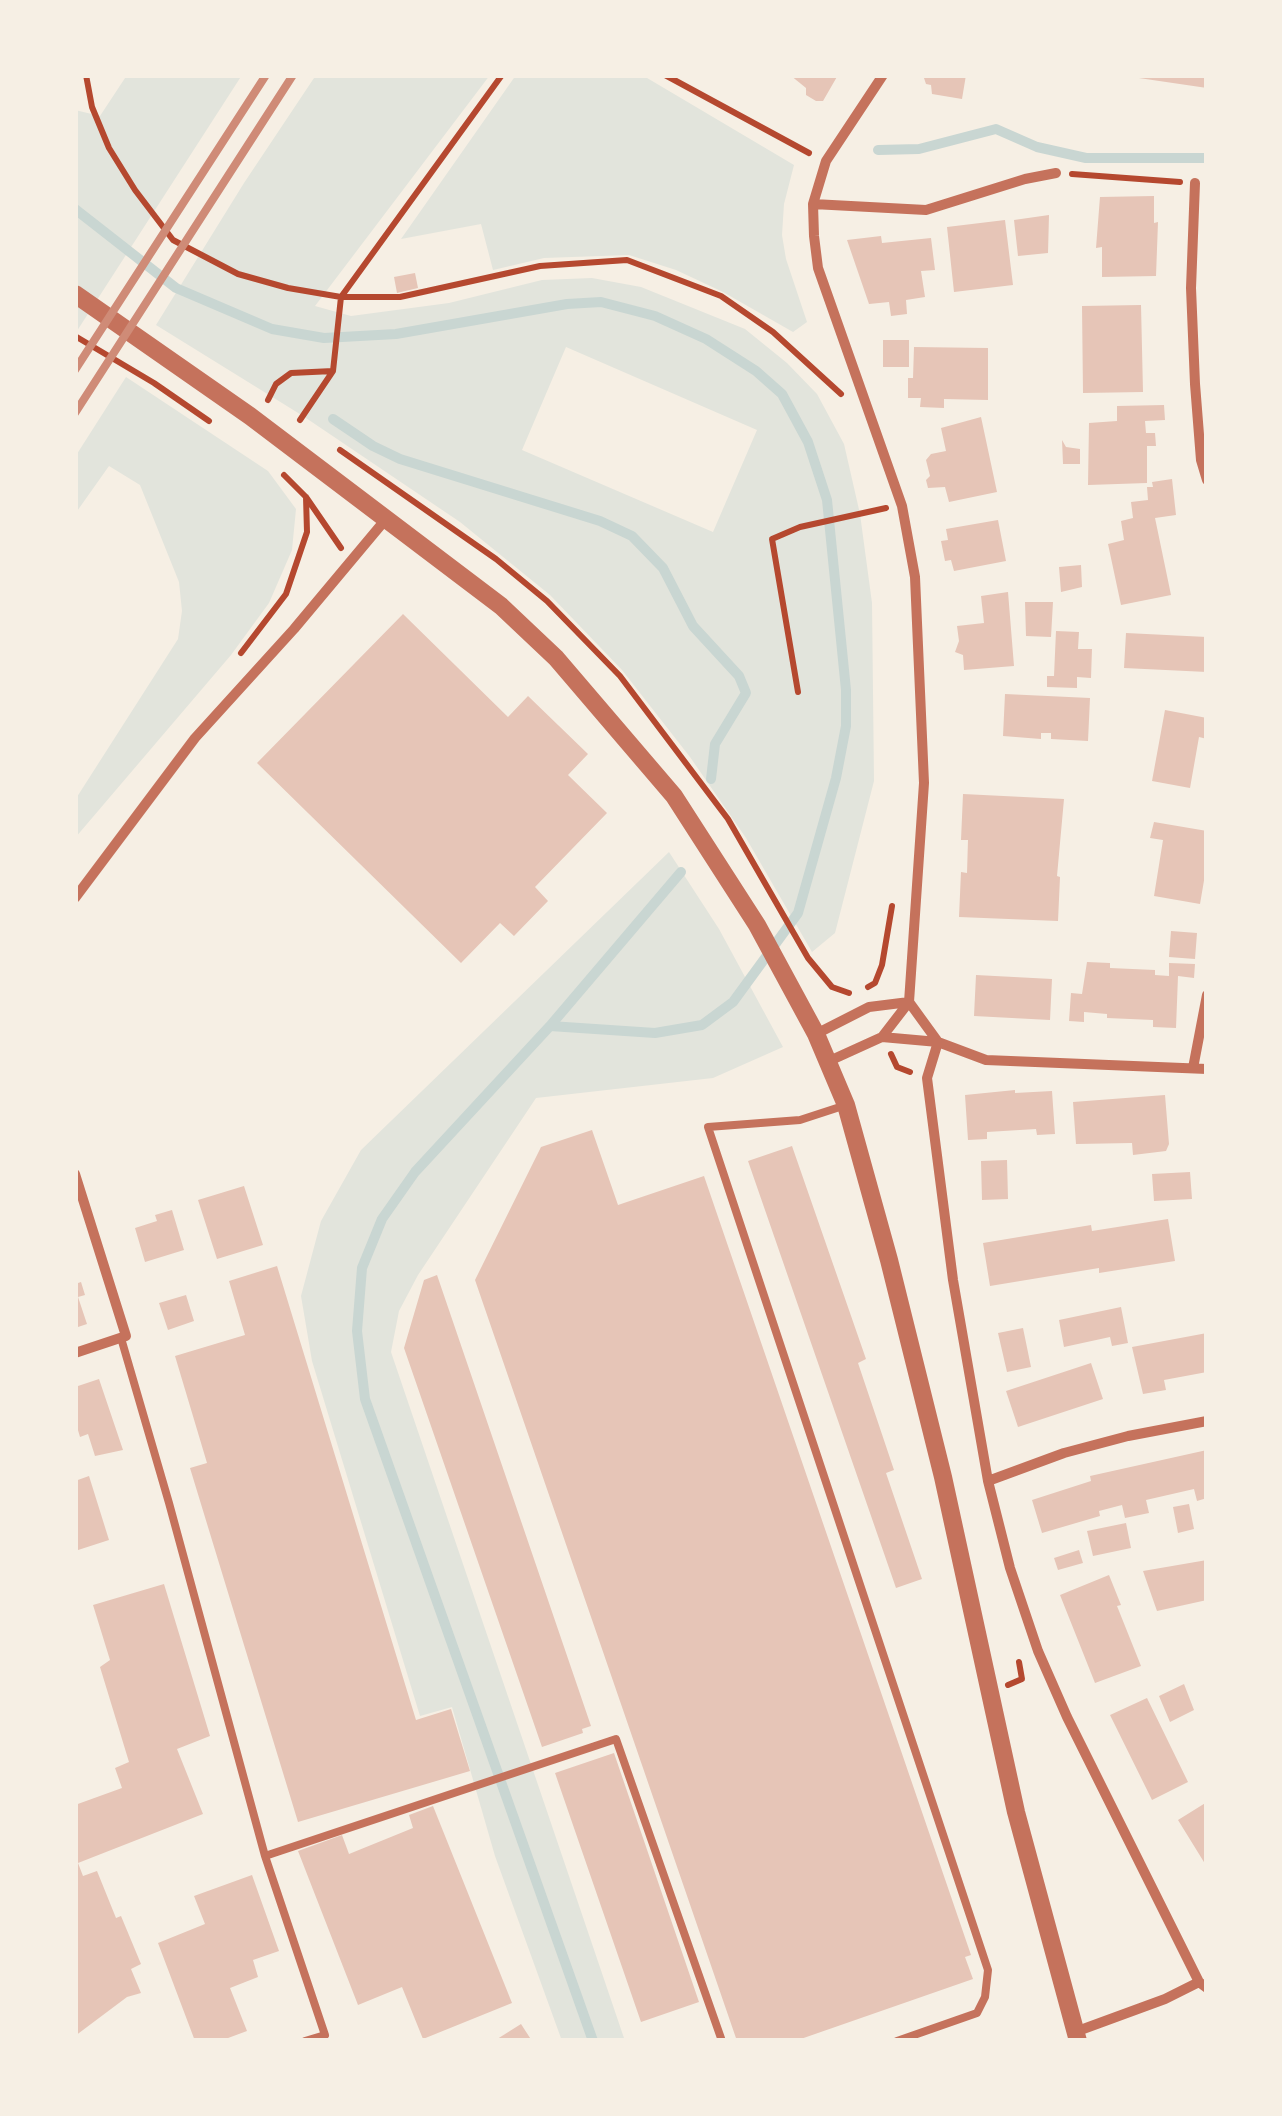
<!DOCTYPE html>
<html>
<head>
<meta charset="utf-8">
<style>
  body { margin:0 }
  #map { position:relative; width:1282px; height:2116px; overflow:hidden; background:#f6efe4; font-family:"Work Sans",sans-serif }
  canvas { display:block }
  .frame { position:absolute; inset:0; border:78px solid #f6efe4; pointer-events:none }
</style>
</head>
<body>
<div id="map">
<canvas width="1282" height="2116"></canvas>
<div class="frame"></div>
</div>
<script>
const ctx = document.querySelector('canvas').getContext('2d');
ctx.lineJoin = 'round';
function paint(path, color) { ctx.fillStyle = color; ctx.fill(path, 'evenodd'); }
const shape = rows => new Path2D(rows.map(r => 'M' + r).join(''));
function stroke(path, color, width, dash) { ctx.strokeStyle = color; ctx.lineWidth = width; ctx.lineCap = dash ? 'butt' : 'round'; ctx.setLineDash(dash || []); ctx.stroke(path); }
const green = shape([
  [127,75,242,75,75,334,75,110,100,116],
  [316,75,490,75,315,306,351,316,449,303,542,280,592,278,641,287,745,329,787,363,817,394,844,444,860,514,872,603,874,781,835,933,812,952,746,838,690,757,622,670,550,595,460,522,303,416,156,325,244,183],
  [566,347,757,430,713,532,522,450],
  [516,75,642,75,794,165,784,204,782,235,786,259,807,322,793,332,723,292,676,270,629,255,544,258,493,270,481,224,401,239],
  [126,377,268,471,296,509,292,550,269,603,231,655,75,838,75,800,178,639,182,611,179,582,140,485,109,466,75,514,75,457],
  [669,852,719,929,783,1047,713,1078,536,1098,418,1275,399,1311,391,1352,625,2041,562,2041,495,1856,452,1707,420,1716,312,1361,301,1296,321,1221,361,1150]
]);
const stream = shape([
  [878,150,919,149,996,129,1037,147,1086,158,1207,158],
  [75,209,176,288,272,329,324,338,396,334,567,304,601,302,655,316,706,339,756,371,782,394,808,442,827,500,846,690,846,726,836,778,798,913,733,1002,702,1025,655,1033,550,1026,415,1172,382,1219,362,1268,357,1331,365,1399,593,2041],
  [333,419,373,446,400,459,600,521,632,536,663,568,693,626,739,676,746,693,715,744,711,779],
  [550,1026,681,872]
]);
const building = shape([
  [790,75,838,75,823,101,816,101,806,95,806,88],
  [923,75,966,75,962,99,932,94,931,85,926,84],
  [1132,75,1207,75,1207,88,1132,77],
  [1154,196,1154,223,1158,222,1156,276,1102,277,1102,247,1096,248,1100,197],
  [1049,215,1048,253,1018,256,1014,220],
  [1005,220,1013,285,954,292,947,227],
  [881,236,882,243,931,238,935,270,921,271,925,297,906,300,907,314,891,316,889,302,869,304,847,240],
  [415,273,418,288,397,293,394,277],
  [1141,305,1143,392,1083,393,1082,306],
  [883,340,909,340,909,367,883,367],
  [914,347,988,348,988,400,944,399,944,408,920,407,921,398,908,398,908,378,913,378],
  [1164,405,1165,420,1145,421,1146,433,1155,433,1156,446,1147,446,1147,483,1088,485,1089,423,1117,421,1117,406],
  [981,417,997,492,949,502,945,487,928,488,926,480,930,476,926,460,931,454,946,451,941,428],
  [1062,440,1066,447,1080,449,1080,464,1063,464],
  [1172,479,1176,515,1155,518,1171,595,1121,605,1108,544,1124,540,1121,521,1133,518,1131,502,1148,500,1147,487,1153,487,1152,482],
  [998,520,1006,561,954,571,951,560,945,561,941,541,948,540,946,529],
  [1081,565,1082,587,1061,592,1059,567],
  [1008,592,1014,666,964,670,963,655,955,652,959,641,957,626,984,623,981,596],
  [1025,602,1053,602,1051,637,1026,636],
  [403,614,508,717,528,696,588,754,568,775,607,813,535,887,548,901,514,936,500,923,461,963,257,763],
  [1056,631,1079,632,1078,649,1092,649,1091,678,1077,677,1077,688,1047,687,1047,676,1054,676],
  [1126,633,1207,637,1207,672,1124,668],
  [1005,694,1090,698,1088,741,1051,739,1051,733,1041,733,1041,739,1003,736],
  [1165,710,1207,718,1207,739,1199,737,1190,788,1152,781],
  [963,794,1064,799,1057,876,1060,877,1058,921,959,917,961,872,967,873,968,840,961,840],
  [1154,822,1207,831,1207,863,1200,904,1154,896,1163,840,1150,838],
  [1171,931,1197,933,1195,959,1169,957],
  [1087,962,1110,963,1110,968,1155,970,1155,975,1169,976,1169,963,1195,964,1194,978,1178,976,1176,1028,1153,1027,1153,1020,1107,1018,1107,1014,1084,1012,1084,1022,1069,1021,1071,993,1082,994],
  [976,975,1052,979,1050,1020,974,1016],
  [1015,1090,1015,1093,1052,1091,1055,1134,1037,1135,1036,1129,987,1132,987,1139,968,1140,965,1095],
  [1165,1095,1169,1144,1166,1151,1133,1155,1132,1143,1076,1144,1073,1102],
  [592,1130,618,1205,704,1176,971,1955,965,1957,973,1979,795,2041,737,2041,475,1280,541,1147],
  [792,1146,866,1359,858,1363,894,1470,886,1473,922,1579,896,1588,748,1161],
  [1007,1160,1008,1199,982,1200,981,1161],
  [1190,1172,1192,1199,1154,1201,1152,1174],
  [244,1186,263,1245,217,1259,198,1200],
  [172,1210,184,1250,145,1262,135,1228,157,1221,155,1215],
  [1168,1219,1175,1261,1099,1273,1099,1268,990,1286,983,1243,1091,1225,1092,1231],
  [277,1266,416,1720,451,1709,470,1771,298,1822,190,1468,207,1463,175,1356,245,1335,229,1281],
  [437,1275,591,1726,582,1729,583,1733,542,1747,404,1348,424,1280],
  [81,1282,85,1295,78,1297,87,1324,75,1328,75,1284],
  [186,1295,194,1321,168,1330,159,1303],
  [1121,1307,1128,1343,1112,1346,1110,1337,1064,1347,1059,1320],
  [1023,1328,1031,1367,1007,1372,998,1333],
  [1207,1333,1207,1372,1164,1380,1166,1390,1143,1394,1132,1347],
  [1091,1363,1103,1399,1018,1427,1006,1391],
  [99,1379,123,1450,95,1456,88,1434,80,1437,75,1420,75,1387],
  [1207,1450,1207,1498,1197,1501,1194,1489,1146,1500,1149,1513,1125,1518,1122,1505,1099,1511,1100,1516,1042,1533,1032,1500,1091,1481,1090,1476],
  [89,1476,109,1540,75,1551,75,1481],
  [1189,1504,1194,1529,1178,1533,1173,1507],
  [1126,1523,1131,1548,1093,1556,1087,1531],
  [1079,1550,1083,1563,1058,1570,1054,1558],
  [1207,1560,1207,1600,1157,1611,1143,1571],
  [1109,1575,1121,1605,1117,1606,1141,1666,1095,1683,1060,1595],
  [164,1584,210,1736,177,1749,203,1814,78,1863,83,1876,97,1871,116,1918,121,1916,141,1964,131,1969,141,1993,127,1997,75,2036,75,1805,122,1788,115,1768,129,1762,100,1667,110,1660,93,1605],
  [1184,1684,1194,1710,1170,1722,1159,1696],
  [1147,1698,1188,1782,1152,1800,1110,1715],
  [614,1753,699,2002,641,2022,555,1773],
  [1207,1802,1207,1867,1178,1820],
  [433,1806,512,2003,423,2039,402,1987,358,2005,298,1851,342,1835,349,1854,413,1828,409,1815],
  [252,1875,279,1951,253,1960,258,1977,230,1988,247,2031,220,2041,195,2041,158,1943,205,1924,194,1896],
  [521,2024,532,2041,494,2041]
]);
const path = shape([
  [86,75,92,107,109,148,135,190,173,240,238,274,288,288,341,297,400,297,540,266,627,260,721,296,773,332,841,394],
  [665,75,809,153],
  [1072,174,1180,182],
  [75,336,154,383,209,421],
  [268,400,276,384,291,373,333,371],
  [300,420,333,371,341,297,502,75],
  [340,450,496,559,547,601,620,676,728,819,808,958,832,987,849,993],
  [284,475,306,497,341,548],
  [241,653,286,594,307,532,306,497],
  [798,692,772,539,800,527,886,508],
  [868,987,875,983,882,965,892,906],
  [891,1054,897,1067,910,1072],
  [1008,1685,1022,1679,1019,1662]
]);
const service = shape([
  [846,1105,800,1120,708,1127,988,1970,985,1997,977,2013,897,2041],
  [121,1338,169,1503,265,1856,325,2035,305,2041],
  [265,1856,616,1739,722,2041]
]);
const minor = shape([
  [883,75,826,161,813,204,814,236,818,268,902,506,915,577,924,783,909,1002],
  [1195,183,1191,288,1195,384,1201,460,1207,480],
  [813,204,926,210,1025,179,1056,173],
  [75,898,195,738,294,629,386,519],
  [909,1002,938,1042,986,1060,1207,1069],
  [816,1034,869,1007,909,1002],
  [882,1037,938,1042,927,1078,953,1280,988,1481,1010,1568,1038,1651,1067,1717,1199,1982,1207,1988],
  [827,1062,882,1037,909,1002],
  [1193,1068,1207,995],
  [75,1174,126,1336,75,1353],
  [988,1481,1064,1453,1128,1436,1207,1421],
  [1075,2032,1165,1999,1199,1982]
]);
const tertiary = shape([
  [75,294,250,416,501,606,556,658,674,796,757,925,816,1034,846,1105,889,1260,943,1477,1016,1812,1078,2041]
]);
const rail = shape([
  [75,370,266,75],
  [75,413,293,75]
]);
paint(green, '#e2e4dc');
stroke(stream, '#c9d6d2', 10);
paint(building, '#e6c5b7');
stroke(path, '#b5482f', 6);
stroke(service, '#c5725c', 8);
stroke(minor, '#c5725c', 10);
stroke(tertiary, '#c5725c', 18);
stroke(rail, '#cf8b77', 8);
</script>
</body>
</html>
